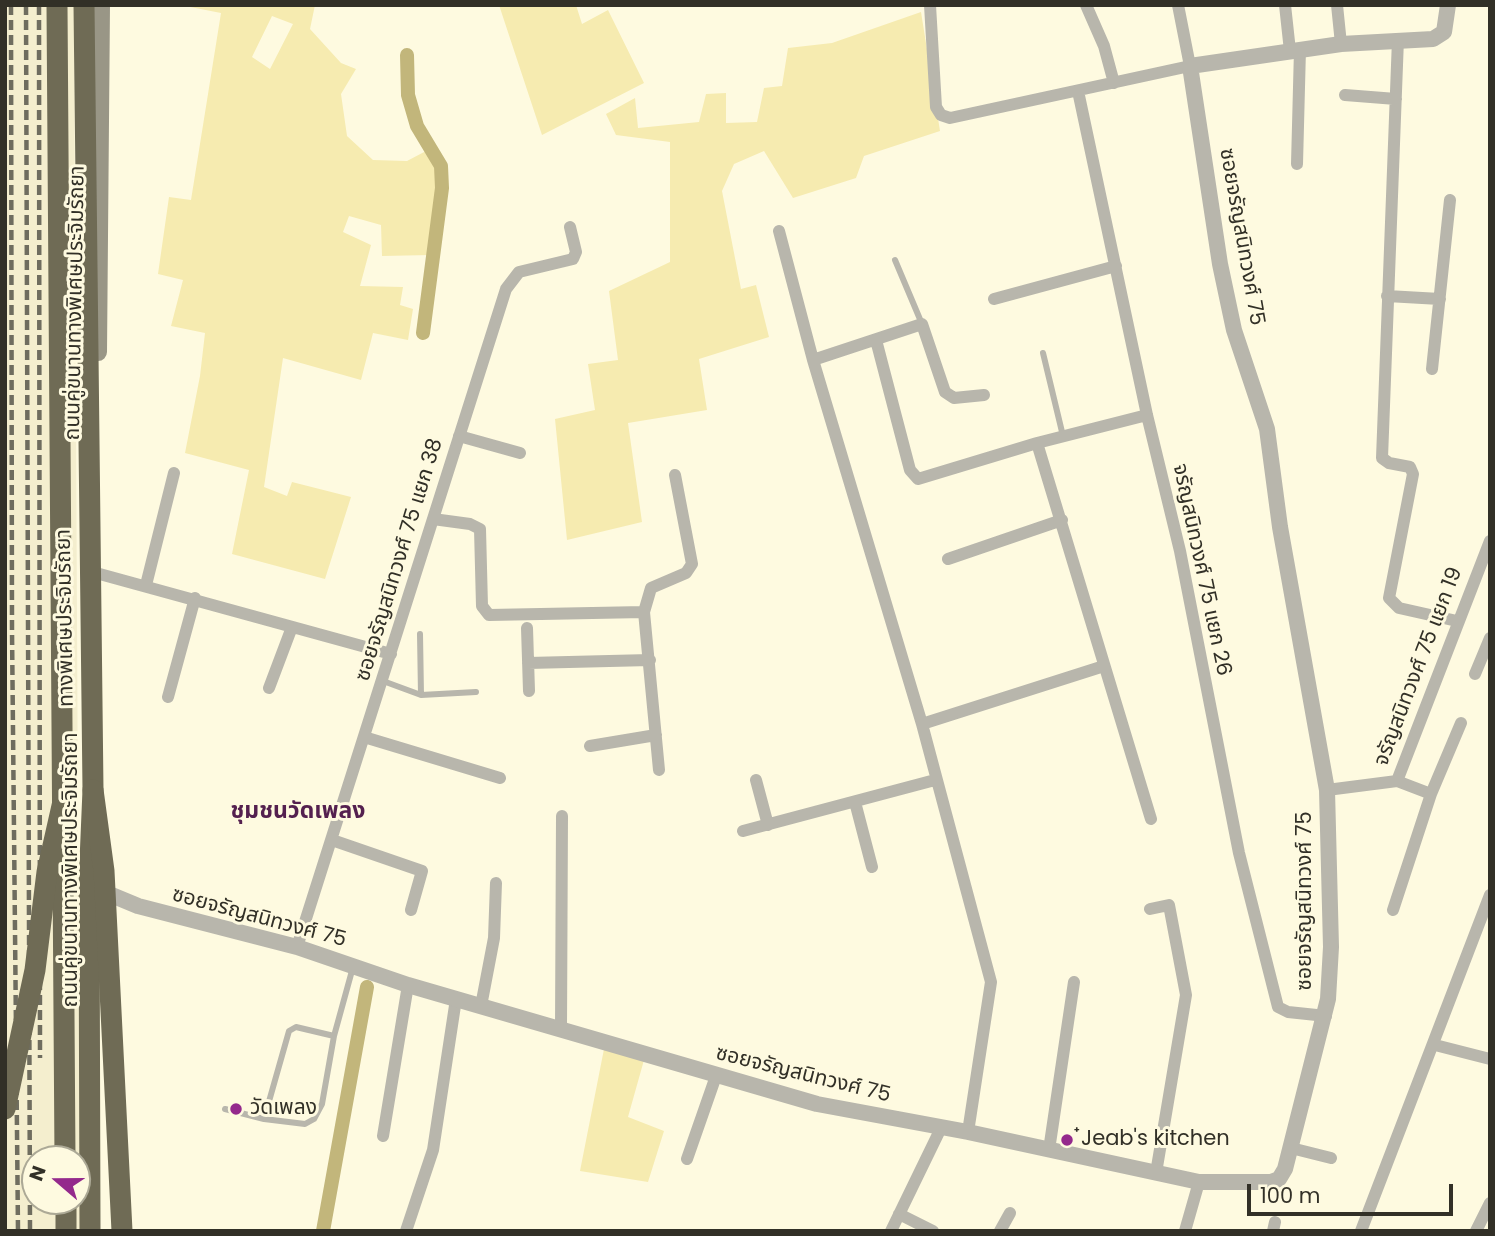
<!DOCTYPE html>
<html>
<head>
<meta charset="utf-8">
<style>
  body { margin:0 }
  #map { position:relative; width:1495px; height:1236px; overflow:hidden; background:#fefae0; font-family:Poppins,sans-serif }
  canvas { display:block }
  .frame { position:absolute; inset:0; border:7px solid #323027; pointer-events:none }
  .north { position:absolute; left:21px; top:1145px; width:70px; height:70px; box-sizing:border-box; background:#fefae0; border:2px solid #aca996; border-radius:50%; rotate:290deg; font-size:19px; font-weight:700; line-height:28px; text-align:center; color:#323027 }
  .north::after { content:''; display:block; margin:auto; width:24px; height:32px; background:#94298c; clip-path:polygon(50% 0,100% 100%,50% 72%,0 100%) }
  .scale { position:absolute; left:1247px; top:1184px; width:206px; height:32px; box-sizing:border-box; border:4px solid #323027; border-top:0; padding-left:9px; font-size:21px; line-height:24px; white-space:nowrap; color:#323027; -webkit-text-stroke:5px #fefae0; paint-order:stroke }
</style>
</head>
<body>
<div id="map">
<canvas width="1495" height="1236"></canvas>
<div class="frame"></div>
<div class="north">N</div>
<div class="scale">100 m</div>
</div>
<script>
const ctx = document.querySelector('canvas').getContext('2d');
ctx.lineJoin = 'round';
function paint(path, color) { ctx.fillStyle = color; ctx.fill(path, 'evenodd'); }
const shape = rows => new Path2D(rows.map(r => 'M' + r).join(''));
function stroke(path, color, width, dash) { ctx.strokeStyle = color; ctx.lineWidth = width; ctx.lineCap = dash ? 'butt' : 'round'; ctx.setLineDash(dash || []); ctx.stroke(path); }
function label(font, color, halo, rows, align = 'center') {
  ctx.font = font + ' Poppins,"Noto Sans Thai",sans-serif'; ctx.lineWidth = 6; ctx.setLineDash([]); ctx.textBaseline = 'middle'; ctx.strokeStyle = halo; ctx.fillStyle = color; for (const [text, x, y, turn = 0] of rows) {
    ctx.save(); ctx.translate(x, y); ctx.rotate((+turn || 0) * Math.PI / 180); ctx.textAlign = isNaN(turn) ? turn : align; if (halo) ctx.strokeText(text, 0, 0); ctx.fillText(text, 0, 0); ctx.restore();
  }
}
const built = shape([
  [5,5,74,5,80,1231,5,1231],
  [35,1159,77,1159,77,1201,35,1201]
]);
const green = shape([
  [180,5,315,5,310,29,341,63,356,69,341,94,347,136,373,160,407,161,426,151,440,178,431,255,382,256,381,225,349,216,343,232,371,245,360,286,403,287,400,305,413,309,408,340,373,333,361,380,283,358,264,487,287,496,292,482,351,497,325,579,232,554,249,470,185,453,200,376,205,333,171,326,183,280,158,274,169,197,191,200,221,13],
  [272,16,293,24,270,69,252,57],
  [499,5,576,5,582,24,608,10,644,83,542,135],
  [921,12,940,131,864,156,856,178,793,198,764,151,734,164,722,191,741,289,756,285,769,337,699,359,707,410,628,423,642,522,567,540,555,419,595,410,588,364,618,360,609,291,670,262,670,142,616,135,606,114,635,98,638,128,699,122,706,94,726,93,726,123,757,122,764,88,782,86,788,48,832,43],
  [604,1049,644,1060,628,1117,664,1131,648,1182,580,1171]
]);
const canal = shape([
  [407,55,408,95,417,126,441,166,442,188,423,333],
  [323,1231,367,987]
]);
const service = shape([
  [895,260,922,324],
  [1043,353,1063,436],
  [420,634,421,695],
  [383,681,421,695,476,692],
  [225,1109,264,1119,305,1124,314,1119,322,1104,334,1036,353,967],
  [264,1119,289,1031,296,1027,334,1036]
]);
const minor = shape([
  [930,5,936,107,941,115,950,118,1190,66,1178,5],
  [1086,5,1104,46,1114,83],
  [1285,5,1290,51],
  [1337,5,1341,44],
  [1398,39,1382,458,1389,463,1410,467,1413,474,1389,598,1399,608,1457,621],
  [1078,91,1147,415,1180,551,1239,853,1278,1007,1288,1012,1326,1016],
  [1345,95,1396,99],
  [1297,164,1300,49],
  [779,231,813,360,922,724,991,982,968,1132],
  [1387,296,1440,299],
  [994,299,1116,266],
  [876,340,910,470,918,479,1037,443,1147,415],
  [813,360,922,324,945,392,954,398,984,395],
  [1432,369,1450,200],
  [459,436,520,453],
  [1037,443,1151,819],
  [433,519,470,524,480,529,482,606,489,615,644,612],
  [948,559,1062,520],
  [96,573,391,654],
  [146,585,174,473],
  [527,628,529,691],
  [528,663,650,660],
  [1475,674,1490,638],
  [269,688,292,627],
  [168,697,195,598],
  [922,724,1104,666],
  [364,737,500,778],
  [590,746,656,735],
  [659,770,644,612,651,588,686,573,692,564,675,475],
  [756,780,768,825],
  [1397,781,1431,794],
  [1327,790,1397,781,1490,541],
  [855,802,872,867],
  [743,831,935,780],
  [332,840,422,871,411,910],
  [1150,909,1169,905,1186,995,1156,1173],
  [1393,910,1431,794,1461,723],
  [297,947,506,289,519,272,573,259,576,252,570,227],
  [481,1006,494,938,496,883],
  [561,1028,562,816],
  [1435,1045,1490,1059],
  [383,1136,408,985],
  [1291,1148,1331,1158],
  [1049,1150,1074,982],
  [687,1159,716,1076],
  [899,1214,933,1231],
  [406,1231,433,1150,456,999],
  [891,1231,941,1128],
  [1000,1231,1010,1213],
  [1185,1231,1199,1182],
  [1273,1231,1275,1222],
  [1361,1231,1490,895],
  [1476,1231,1490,1203]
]);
const tertiary = shape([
  [97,889,138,906,297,947,408,985,817,1104,968,1132,1199,1182,1271,1182,1279,1179,1285,1169,1328,999,1331,947,1327,790,1280,527,1267,429,1234,330,1220,264,1190,66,1341,44,1433,39,1444,32,1448,5]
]);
const secondary = shape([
  [98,352,101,5]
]);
const motorway = shape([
  [57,5,65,1159],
  [84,5,93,790,89,884,90,1231],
  [66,1201,66,1231]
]);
const rail = shape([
  [11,5,12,630,18,1231],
  [26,5,30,1231],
  [39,5,40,1058]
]);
const motorwayBridge = shape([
  [93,790,104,871,122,1231],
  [5,1109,35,970,47,872,64,797]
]);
const markers = [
  [236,1109,7,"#94298c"],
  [1067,1140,7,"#94298c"]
];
const streetNames = [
  ["ซอยจรัญสนิทวงศ์ 75",1241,237,80],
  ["ถนนคู่ขนานทางพิเศษประจิมรัถยา",76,303,-89],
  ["ซอยจรัญสนิทวงศ์ 75 แยก 38",400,560,-73],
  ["จรัญสนิทวงศ์ 75 แยก 26",1201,570,78],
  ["ทางพิเศษประจิมรัถยา",66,618,-91],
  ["จรัญสนิทวงศ์ 75 แยก 19",1419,667,-69],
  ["ถนนคู่ขนานทางพิเศษประจิมรัถยา",72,870,-90],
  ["ซอยจรัญสนิทวงศ์ 75",1306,901,-90],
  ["ซอยจรัญสนิทวงศ์ 75",259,918,15],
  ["ซอยจรัญสนิทวงศ์ 75",803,1075,14]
];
const poiNames = [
  ["วัดเพลง",250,1109],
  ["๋Jeab's kitchen",1081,1140]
];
const neighbourhoodNames = [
  ["ชุมชนวัดเพลง",298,812]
];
paint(built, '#f4eece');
paint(green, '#f6ebb0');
stroke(canal, '#c2b67b', 14);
stroke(service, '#b8b6ac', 6);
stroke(minor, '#b8b6ac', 12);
stroke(tertiary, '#b8b6ac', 16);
stroke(secondary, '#999686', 18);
stroke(motorway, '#6f6b55', 21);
stroke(rail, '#6f6d5f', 4.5, [10, 5]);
stroke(motorwayBridge, '#6f6b55', 21);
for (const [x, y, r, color] of markers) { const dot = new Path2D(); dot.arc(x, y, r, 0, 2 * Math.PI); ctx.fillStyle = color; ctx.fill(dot); stroke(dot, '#fefae0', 2.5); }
label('21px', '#323027', '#fefae0', streetNames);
label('21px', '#323027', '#fefae0', poiNames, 'left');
label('bold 23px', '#54204f', '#fefae0', neighbourhoodNames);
</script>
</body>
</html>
